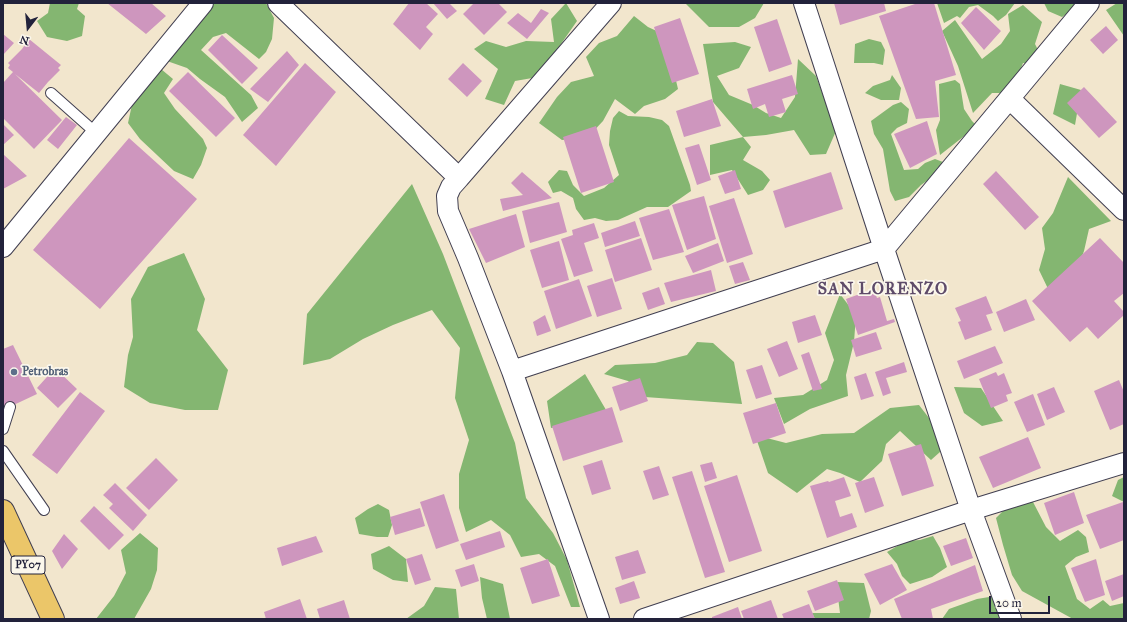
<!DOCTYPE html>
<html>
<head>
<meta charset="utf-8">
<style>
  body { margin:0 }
  #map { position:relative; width:1127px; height:622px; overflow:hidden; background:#f2e6cd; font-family:"IM FELL Great Primer",serif }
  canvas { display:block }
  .frame { position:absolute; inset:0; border:4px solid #22223b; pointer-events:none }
  .north { position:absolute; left:8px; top:8px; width:40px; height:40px; -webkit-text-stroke:3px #fbf7ec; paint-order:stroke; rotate:196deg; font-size:11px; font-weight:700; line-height:16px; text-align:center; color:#22223b }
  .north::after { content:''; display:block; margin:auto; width:14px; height:18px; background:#22223b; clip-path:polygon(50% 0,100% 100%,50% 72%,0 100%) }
  .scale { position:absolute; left:989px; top:596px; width:61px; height:18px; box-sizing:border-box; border:2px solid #22223b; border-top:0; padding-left:5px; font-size:12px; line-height:14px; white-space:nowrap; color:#22223b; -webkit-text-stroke:3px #fbf7ec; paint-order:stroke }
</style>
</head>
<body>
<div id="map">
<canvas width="1127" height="622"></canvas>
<div class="frame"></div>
<div class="north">N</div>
<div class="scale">20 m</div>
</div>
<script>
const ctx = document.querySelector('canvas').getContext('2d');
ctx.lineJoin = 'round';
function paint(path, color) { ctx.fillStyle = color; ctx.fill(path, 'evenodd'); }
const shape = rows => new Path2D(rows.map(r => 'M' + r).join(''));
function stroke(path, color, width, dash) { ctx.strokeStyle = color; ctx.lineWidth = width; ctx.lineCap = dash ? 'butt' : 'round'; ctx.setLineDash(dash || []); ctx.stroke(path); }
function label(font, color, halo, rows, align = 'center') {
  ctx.font = font + ' "IM FELL Great Primer",serif'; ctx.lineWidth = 3.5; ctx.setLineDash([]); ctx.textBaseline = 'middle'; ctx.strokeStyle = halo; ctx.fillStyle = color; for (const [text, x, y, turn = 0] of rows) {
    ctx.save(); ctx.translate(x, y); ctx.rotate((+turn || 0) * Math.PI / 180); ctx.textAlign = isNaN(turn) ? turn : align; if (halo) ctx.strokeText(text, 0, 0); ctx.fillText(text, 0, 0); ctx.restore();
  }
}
const forest = shape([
  [50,3,79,3,77,9,85,16,82,36,67,41,47,37,37,21,48,13],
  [211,3,266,3,274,18,272,39,266,52,259,59,226,33,213,37,201,50,251,95,258,108,242,122,225,97,200,79,187,68,167,61],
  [566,3,577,21,538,77,515,81,504,105,485,99,498,69,474,49,486,41,506,47,526,41,554,42,551,19],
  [685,3,764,3,755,18,739,27,709,27],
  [937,3,1015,3,1006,15,998,21,993,16,978,5,969,7,960,18,957,16,944,23],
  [1044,3,1079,3,1073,9,1062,17,1048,11],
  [1117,3,1124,3,1124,36,1106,10],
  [1023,5,1042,22,1035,44,1046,66,1023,63,1017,79,1007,93,992,93,973,113,958,66,942,31,955,20,982,59,1001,44,1010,31,1008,14],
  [634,16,648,27,661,33,674,72,678,89,665,99,644,106,635,114,615,99,603,121,588,137,562,140,539,123,557,97,571,82,594,76,586,57,599,43,617,36],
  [869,39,881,42,885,50,883,65,874,63,854,63,855,44],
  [735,42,751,47,739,68,717,76,729,95,753,105,766,113,781,118,795,97,798,59,816,76,836,131,826,154,810,155,794,130,766,135,743,137,751,147,743,160,762,171,770,180,763,190,748,195,732,170,710,175,710,145,743,137,713,102,703,44],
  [161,69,173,79,164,93,175,109,203,139,207,148,201,165,193,179,174,171,140,139,128,123,133,100],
  [892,75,901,88,899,100,881,100,865,93,873,86,890,80],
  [955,80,960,84,964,109,972,121,977,126,940,155,936,130,940,120,939,84],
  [1060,84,1081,90,1075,125,1053,114],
  [901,102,909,109,907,123,897,128,891,134,904,170,918,169,925,163,935,159,943,162,931,178,921,185,909,197,895,201,890,191,883,149,874,134,871,121,893,105],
  [619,111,628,116,649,117,662,120,669,126,690,185,691,191,668,207,647,207,618,220,606,221,595,218,584,220,576,209,573,198,561,191,553,193,548,182,559,170,567,171,573,185,584,196,604,188,619,175,609,145,610,131,613,118],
  [1068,177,1111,221,1089,229,1084,251,1072,283,1051,295,1039,270,1045,249,1042,228,1053,213],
  [412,184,443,254,515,443,526,498,553,533,567,560,580,607,571,607,555,566,539,554,521,557,510,535,491,520,466,532,459,508,459,474,469,440,455,398,460,348,432,310,393,325,363,339,330,359,303,365,307,314],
  [184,253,205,299,197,330,228,370,218,410,185,410,150,403,124,387,128,355,133,337,131,299,148,267],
  [840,294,856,315,854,342,846,375,848,396,810,409,784,424,774,398,803,395,827,380,834,360,825,333],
  [697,342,713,343,734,362,742,404,645,397,628,381,604,374,615,365,655,363,687,355],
  [585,374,609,415,551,428,547,401],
  [954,387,981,388,1003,421,982,426,964,413],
  [919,405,949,444,931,460,900,431,886,444,882,461,860,482,840,473,827,469,797,493,768,473,755,435,786,443,822,434,854,433,890,408],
  [1124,477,1124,502,1112,496,1118,480],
  [1013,501,1033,502,1046,527,1060,541,1078,530,1086,537,1089,552,1076,557,1065,566,1077,599,1090,609,1103,600,1110,606,1124,603,1124,619,1073,619,1022,591,1012,575,1003,545,996,518],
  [378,504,389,510,392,525,388,537,377,537,359,534,355,518,368,509],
  [140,533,158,548,157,570,151,589,134,619,96,619,114,596,126,573,121,550],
  [933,536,940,548,947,567,932,577,910,584,902,576,897,564,887,552,906,541,920,540],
  [389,546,406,559,408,582,393,580,373,569,371,554],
  [480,577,503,584,510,619,487,619,482,598],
  [836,582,864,583,871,611,869,619,815,619,812,613,840,613],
  [435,587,456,589,459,619,406,619,424,606],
  [995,596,1007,619,942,619,949,609,977,599]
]);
const building = shape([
  [107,3,151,3,166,16,146,34],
  [409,3,426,3,438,14,426,27,433,34,420,50,393,24],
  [433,3,449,3,457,11,447,19],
  [474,3,498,3,507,12,484,35,463,14],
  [834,3,884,3,886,11,840,25],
  [918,3,934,3,956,75,935,81,939,117,916,119,879,16],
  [976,7,1001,31,984,50,961,23],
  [541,9,549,13,527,39,507,23,518,13,531,23],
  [680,18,699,74,672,83,654,27],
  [777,19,792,64,769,72,754,27],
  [1106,26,1118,40,1103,54,1090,40],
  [3,34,14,43,3,55],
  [222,35,258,68,242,84,208,50],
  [29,39,61,65,58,68,60,70,48,82,39,93,15,74,62,120,34,149,3,118,3,83,13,72,8,68,10,65,8,63,22,49],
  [287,51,299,65,268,102,250,89],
  [305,63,336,92,276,166,243,135],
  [463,63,482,81,467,97,448,79],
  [188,72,235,118,216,137,169,91],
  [792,75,798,94,782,99,786,112,769,117,765,104,753,109,747,89],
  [1084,87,1117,122,1099,138,1067,103],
  [712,99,721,126,684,137,676,111],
  [66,117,77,125,58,149,47,140],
  [927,121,937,154,910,168,894,134],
  [3,124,14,135,3,145],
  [596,126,614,182,581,193,563,137],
  [129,138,197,199,100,309,33,250],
  [699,144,711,180,697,185,685,148],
  [3,154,27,176,3,189],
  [735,170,741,189,725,194,718,176],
  [996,171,1039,217,1025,230,983,184],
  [522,172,552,198,503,211,500,199,523,195,511,183],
  [831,172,843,209,785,228,773,191],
  [704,196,716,239,687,250,672,205],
  [734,198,753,254,727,263,709,206],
  [559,202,567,232,530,243,522,211],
  [669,209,684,252,653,260,639,218],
  [516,214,525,247,486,263,469,229],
  [635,221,640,236,605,247,601,233],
  [594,223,599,238,584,243,593,271,574,277,561,239,573,235,572,230],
  [641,238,652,270,615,282,605,250],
  [1100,238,1124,263,1124,293,1114,301,1124,312,1124,315,1098,339,1087,327,1070,342,1032,301],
  [559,241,569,280,542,288,530,250],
  [718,243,724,261,693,273,685,256],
  [743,262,750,280,735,284,729,266],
  [711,270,716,291,671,302,664,283],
  [612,278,622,309,597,317,587,286],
  [579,279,592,316,556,329,544,291],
  [659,287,665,304,648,310,642,293],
  [868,291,869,295,875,293,877,298,880,297,887,321,894,319,895,322,858,335,846,299],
  [986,296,993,313,986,315,992,330,965,340,958,322,961,321,955,308],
  [1026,299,1035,320,1004,332,996,312],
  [545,315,551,331,537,336,533,322],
  [815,315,822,335,798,343,792,322],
  [876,332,882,349,856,357,851,340],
  [787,341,798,369,779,377,767,349],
  [13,345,37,394,3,410,3,349],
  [995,346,1003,363,964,379,957,361],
  [809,352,822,389,813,391,801,355],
  [904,362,907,372,886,378,891,393,883,396,875,372],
  [762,365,772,394,756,399,746,370],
  [55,368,77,389,58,408,37,388],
  [996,372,998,376,1004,373,1012,393,1006,395,1008,401,991,408,979,379],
  [866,373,874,396,861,400,854,377],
  [640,378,648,401,620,411,612,387],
  [1119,380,1124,392,1124,424,1110,430,1094,391],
  [1054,387,1065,412,1047,420,1037,394],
  [80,392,105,411,57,474,32,455],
  [1033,394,1045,425,1027,432,1014,402],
  [776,403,786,433,753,444,743,413],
  [612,407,623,442,563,461,552,426],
  [1028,437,1041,468,993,488,979,457],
  [921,444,934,486,902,496,888,454],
  [156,458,178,480,149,510,126,488],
  [602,460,611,489,592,495,583,466],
  [712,462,717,478,705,482,700,465],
  [659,466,669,495,653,500,643,471],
  [692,471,725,572,705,578,672,477],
  [737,475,762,551,729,562,704,486],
  [844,477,851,496,835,501,840,517,852,513,857,527,827,538,810,486,828,481,829,482],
  [874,477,884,506,865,513,855,483],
  [115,483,147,515,133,531,109,508,113,504,103,495],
  [1074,492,1084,523,1055,535,1044,503],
  [444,494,459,541,436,549,420,502],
  [1123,502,1124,506,1124,540,1100,549,1086,515],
  [94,506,124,535,109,550,80,521],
  [420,508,425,526,395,535,390,517],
  [500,531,505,547,466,560,460,544],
  [64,534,78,549,62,569,52,551],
  [316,536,323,552,282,566,277,548],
  [966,538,973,558,951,566,943,546],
  [638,550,646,573,622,580,615,557],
  [422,554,431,580,415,585,406,559],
  [548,559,560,596,532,604,520,568],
  [1096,559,1105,595,1085,602,1071,568],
  [474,564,479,581,461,587,455,570],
  [892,564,907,590,880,605,864,574],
  [975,565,983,591,931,609,933,619,902,619,894,599],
  [1124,574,1124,596,1112,601,1105,581],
  [837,580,844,600,815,611,807,591],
  [634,581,640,598,620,604,615,588],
  [300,599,307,619,266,619,264,612],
  [344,600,350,619,320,619,317,609],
  [771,600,778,619,744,619,741,611],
  [809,604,815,619,784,619,782,614],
  [738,607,742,619,712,619,712,617]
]);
const lane = shape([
  [51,93,96,133],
  [3,429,10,407],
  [3,451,44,510]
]);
const street = shape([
  [278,3,459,178,451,187,447,196,448,211,468,258,512,371,599,619],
  [804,3,884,249,971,510,1011,619],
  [1010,99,1124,210],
  [459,178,611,3],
  [3,247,203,3],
  [512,371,884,249,1089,3],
  [644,619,971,510,1124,463]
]);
const primary = shape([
  [3,511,53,619]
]);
const markers = [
  [14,372,4,"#5c6f8a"]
];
const shields = [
  [28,565,34]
];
const shieldNames = [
  ["PY07",28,565]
];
const serviceNames = [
  ["Petrobras",22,372]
];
const districtNames = [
  ["SAN LORENZO",883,290]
];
paint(forest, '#84b671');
paint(building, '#ce96be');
stroke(lane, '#413f51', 12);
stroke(street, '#413f51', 22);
stroke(primary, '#413f51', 24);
stroke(lane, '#fff', 10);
stroke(street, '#fff', 20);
stroke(primary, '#ebc669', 22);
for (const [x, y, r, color] of markers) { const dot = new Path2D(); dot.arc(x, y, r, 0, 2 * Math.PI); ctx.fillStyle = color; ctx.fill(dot); stroke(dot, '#fbf7ec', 1.5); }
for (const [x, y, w] of shields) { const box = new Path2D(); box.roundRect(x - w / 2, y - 9, w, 18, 3); ctx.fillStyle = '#fbf7ec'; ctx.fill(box); stroke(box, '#22223b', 1); }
label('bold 11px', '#22223b', null, shieldNames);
label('bold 12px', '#4e5e75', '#fbf7ec', serviceNames, 'left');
ctx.letterSpacing = '1px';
label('bold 16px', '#5e4b69', '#fbf7ec', districtNames);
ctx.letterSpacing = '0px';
</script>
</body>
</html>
